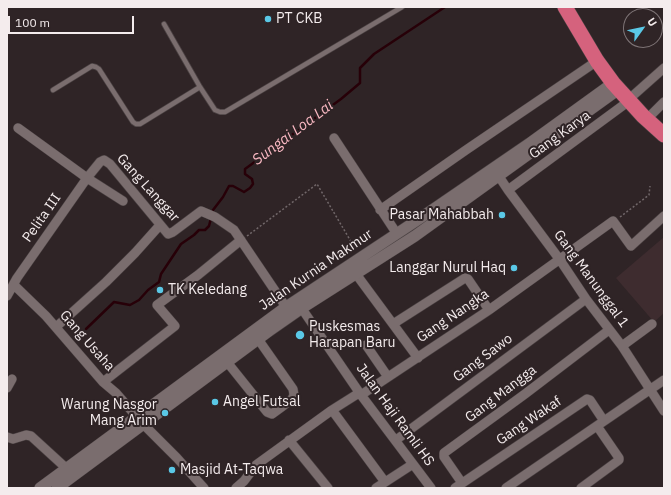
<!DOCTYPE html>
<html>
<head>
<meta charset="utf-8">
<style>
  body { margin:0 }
  #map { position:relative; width:671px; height:495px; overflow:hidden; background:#2f2426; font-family:"IBM Plex Sans",sans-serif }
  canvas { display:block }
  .frame { position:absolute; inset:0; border:8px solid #f4eced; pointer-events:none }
  .north { position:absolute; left:623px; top:8px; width:40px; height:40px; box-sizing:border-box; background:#2f2426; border:1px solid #7e7476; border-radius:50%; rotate:57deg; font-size:11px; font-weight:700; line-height:16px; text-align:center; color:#f4eced }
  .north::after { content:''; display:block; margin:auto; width:14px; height:18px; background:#5ac8e6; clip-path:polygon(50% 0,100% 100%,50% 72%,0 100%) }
  .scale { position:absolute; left:8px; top:16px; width:126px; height:18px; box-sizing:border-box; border:2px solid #f4eced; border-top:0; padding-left:5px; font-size:12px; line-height:14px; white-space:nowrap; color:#f4eced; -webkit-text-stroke:3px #2f2426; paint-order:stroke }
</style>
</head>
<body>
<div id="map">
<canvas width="671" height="495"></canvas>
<div class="frame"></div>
<div class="north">U</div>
<div class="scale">100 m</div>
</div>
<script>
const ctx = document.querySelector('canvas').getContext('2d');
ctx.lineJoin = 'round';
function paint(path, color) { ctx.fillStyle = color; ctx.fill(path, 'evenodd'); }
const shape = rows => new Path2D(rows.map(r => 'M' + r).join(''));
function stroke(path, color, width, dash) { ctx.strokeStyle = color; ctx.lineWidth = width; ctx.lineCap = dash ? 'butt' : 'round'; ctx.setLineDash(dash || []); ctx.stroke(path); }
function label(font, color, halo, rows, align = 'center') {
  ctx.font = font + ' "IBM Plex Sans",sans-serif'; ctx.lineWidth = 4; ctx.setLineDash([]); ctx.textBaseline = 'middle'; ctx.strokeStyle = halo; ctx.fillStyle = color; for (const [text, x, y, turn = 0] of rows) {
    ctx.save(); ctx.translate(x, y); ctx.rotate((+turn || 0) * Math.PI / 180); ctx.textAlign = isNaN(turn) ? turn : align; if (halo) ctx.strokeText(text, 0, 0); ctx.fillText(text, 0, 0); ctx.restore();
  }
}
const built = shape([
  [664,237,664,313,654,322,616,278]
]);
const stream = shape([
  [86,329,114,302,130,305,139,300,148,290,159,282,161,274,181,244,194,235,199,230,205,230,209,226,213,210,223,197,229,186,233,186,244,192,250,188,253,184,252,179,245,174,245,169,341,99,360,83,360,68,374,54,445,7]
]);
const path = shape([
  [620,217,649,195,650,186],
  [247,236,317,184,356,250]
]);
const service = shape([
  [164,24,200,87,215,110,220,112,225,112,402,7],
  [53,90,92,66,96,67,99,69,133,122,136,124,140,124,200,87]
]);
const minor = shape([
  [628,100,664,68],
  [647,119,664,102],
  [18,128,87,178,123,201],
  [334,138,397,234],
  [494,173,498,175,508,190,560,260,586,299,622,346,664,411],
  [508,190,629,101],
  [380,210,466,150,597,61],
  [356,274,418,358],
  [14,285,46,316,103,382,116,393,143,424,177,458,204,488],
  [7,296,17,278,87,178,100,162,104,160,110,164,168,234,173,232,201,211,215,217,234,230,286,307],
  [298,303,361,395,431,488],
  [393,324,465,278,468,279,489,310],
  [56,327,106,282,135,253,160,225],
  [366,345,388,377],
  [622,346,652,324],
  [227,362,267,412,272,414,283,406,292,399,294,395,293,389,258,339],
  [103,382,175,326,157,305,198,275,241,240],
  [7,388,12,379],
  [361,395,489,310,613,221,631,246,664,216],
  [332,410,385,482],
  [7,437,13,439,26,435,31,436,66,468],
  [289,440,328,488],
  [396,440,586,299],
  [462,483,444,457,444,453,525,394,609,330],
  [236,488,244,481,256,465,332,410,359,393],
  [376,488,413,464],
  [455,488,587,399,590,400,604,421],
  [506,488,664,380],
  [581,488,619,460,619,458,597,426]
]);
const tertiary = shape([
  [40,488,286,307,419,219,530,143,613,83],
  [57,488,269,331,302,308,415,236,619,89]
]);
const trunk = shape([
  [565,7,597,61,613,83,643,116,664,135]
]);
const markers = [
  [268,19,4,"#5ac8e6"],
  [502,215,4,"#5ac8e6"],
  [514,268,4,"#5ac8e6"],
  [160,290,4,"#5ac8e6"],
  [300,335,5,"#5ac8e6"],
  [215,402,4,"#5ac8e6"],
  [165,413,4,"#5ac8e6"],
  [172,470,4,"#5ac8e6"]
];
const poiNames = [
  ["PT CKB",276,19],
  ["Pasar Mahabbah",494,215,"right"],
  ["Langgar Nurul Haq",506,268,"right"],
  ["TK Keledang",168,290],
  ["Puskesmas",309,327],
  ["Harapan Baru",309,343],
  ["Angel Futsal",223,402],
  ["Warung Nasgor",157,405,"right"],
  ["Mang Arim",157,421,"right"],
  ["Masjid At-Taqwa",180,470]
];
const streetNames = [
  ["Gang Karya",560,135,-36],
  ["Gang Langgar",148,188,48],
  ["Pelita III",42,218,-55],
  ["Jalan Kurnia Makmur",316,270,-34],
  ["Gang Manunggal 1",591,279,54],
  ["Gang Nangka",453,316,-34],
  ["Gang Usaha",87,341,49],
  ["Gang Sawo",483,358,-37],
  ["Gang Mangga",501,394,-37],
  ["Jalan Haji Ramli HS",395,415,54],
  ["Gang Wakaf",529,421,-34]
];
const waterNames = [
  ["Sungai Loa Lai",293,133,-37]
];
paint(built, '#3e2c2f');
stroke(stream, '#270008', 2.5);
stroke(service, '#4c4344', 6);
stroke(minor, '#4c4344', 10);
stroke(tertiary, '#4c4344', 12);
stroke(trunk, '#4c4344', 16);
stroke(path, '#716769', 1.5, [2, 2]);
stroke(service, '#7a6d6e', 4.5);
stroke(minor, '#7a6d6e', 9);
stroke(tertiary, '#7a6d6e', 11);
stroke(trunk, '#d5627d', 15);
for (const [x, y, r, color] of markers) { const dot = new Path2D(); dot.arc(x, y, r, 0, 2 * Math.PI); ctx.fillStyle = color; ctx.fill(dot); stroke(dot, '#2f2426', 1.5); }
label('14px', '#f4eced', '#2f2426', poiNames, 'left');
label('14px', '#f4eced', '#2f2426', streetNames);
label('italic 15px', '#fab9c3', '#2f2426', waterNames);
</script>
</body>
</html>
